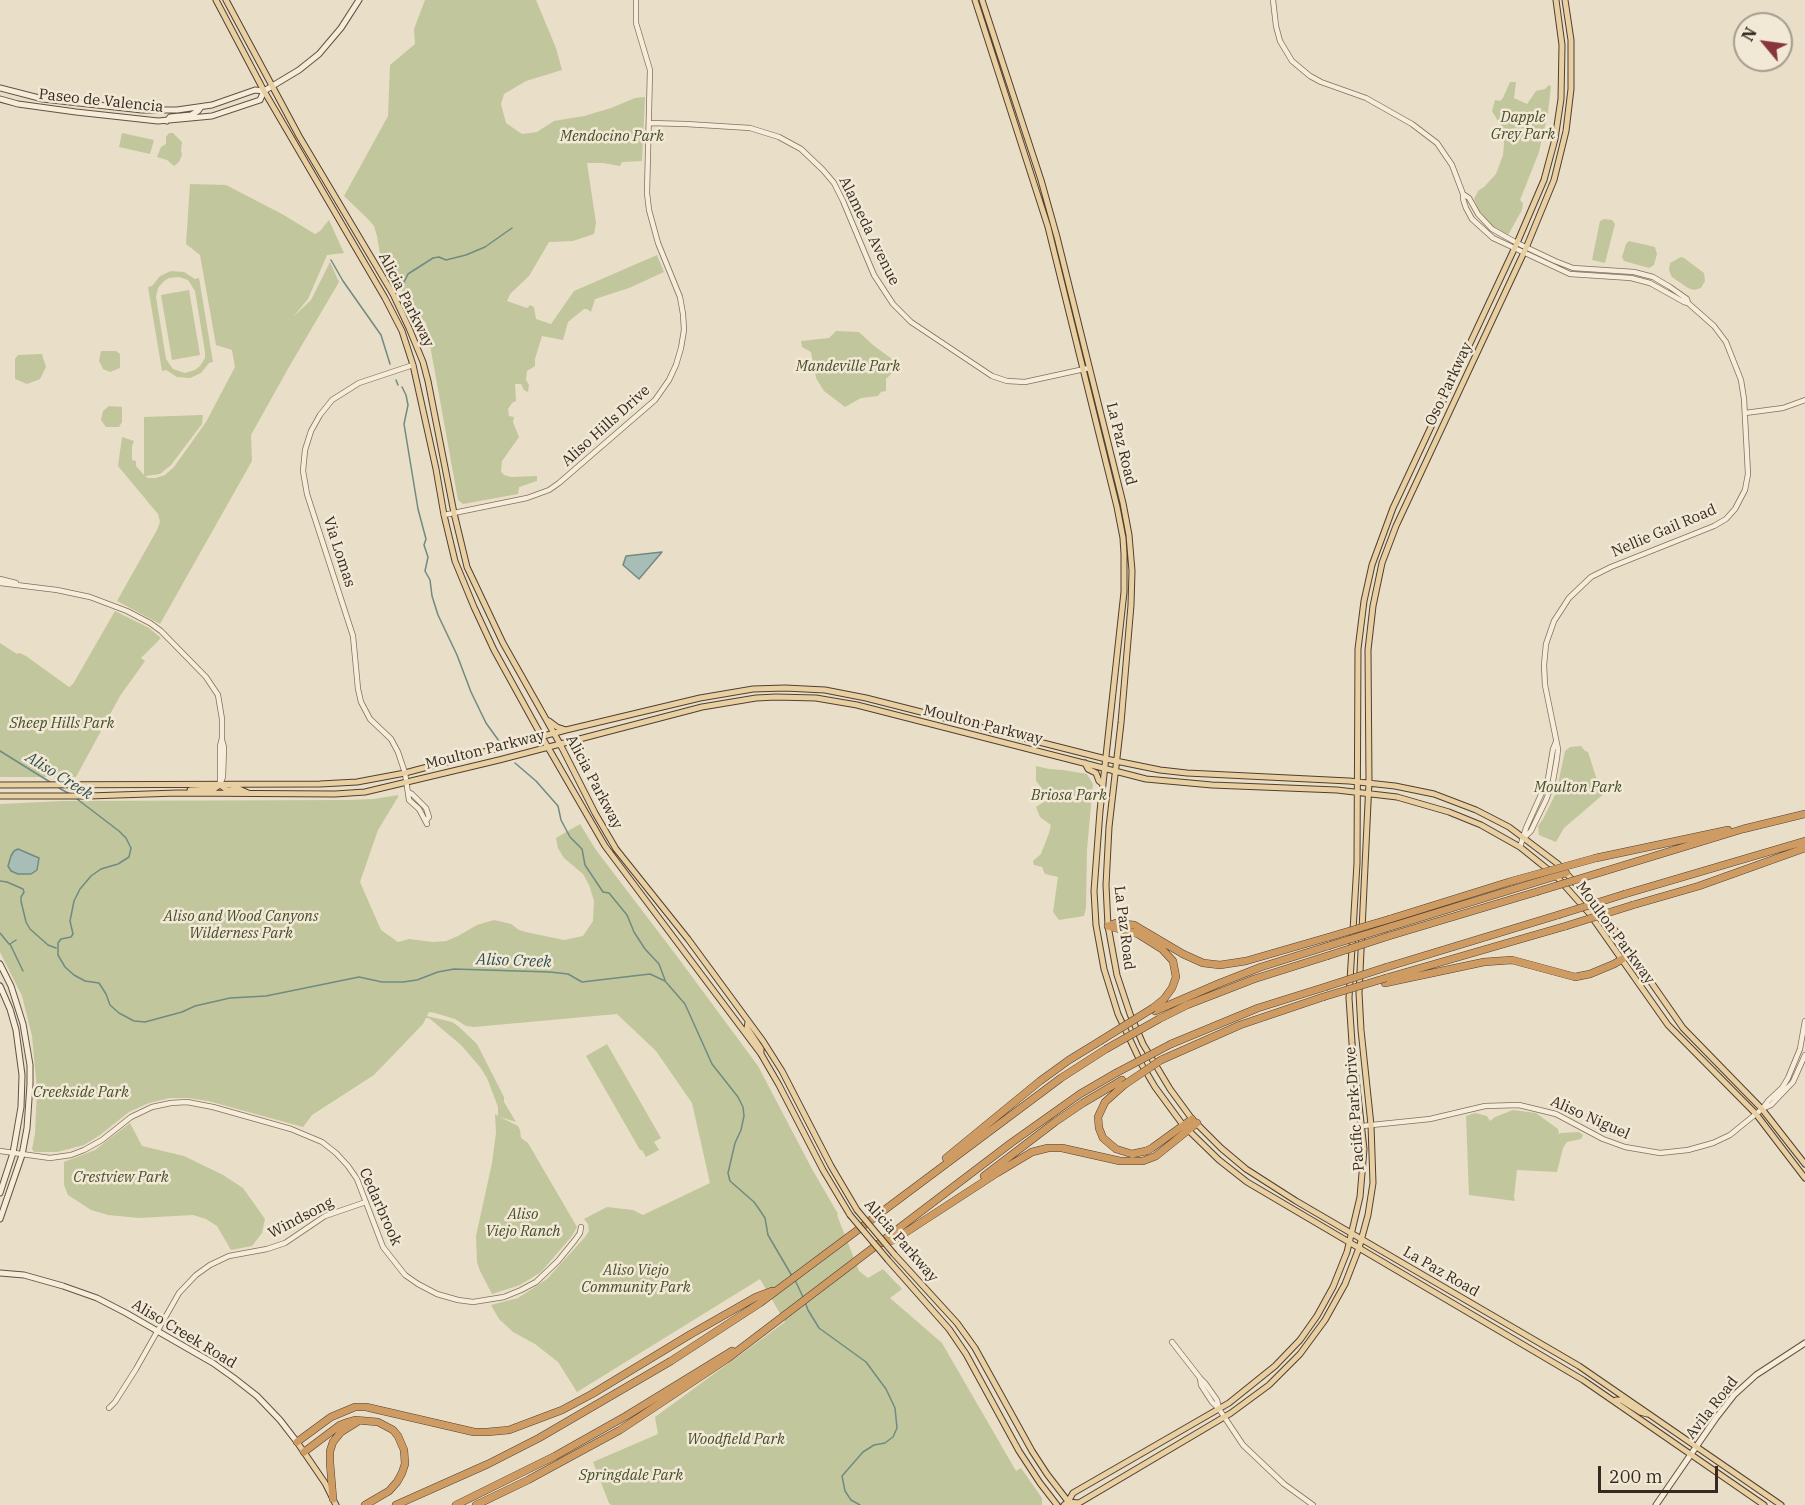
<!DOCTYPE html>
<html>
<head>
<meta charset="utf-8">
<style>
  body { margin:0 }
  #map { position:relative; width:1805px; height:1505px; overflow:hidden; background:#e9dec7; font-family:"IBM Plex Serif",serif }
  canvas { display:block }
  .north { position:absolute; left:1733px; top:12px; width:60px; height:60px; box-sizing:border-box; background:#f1e8d6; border:2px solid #a69c8d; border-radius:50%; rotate:299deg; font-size:16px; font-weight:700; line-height:24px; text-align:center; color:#352920 }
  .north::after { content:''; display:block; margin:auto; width:21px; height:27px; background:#8a3539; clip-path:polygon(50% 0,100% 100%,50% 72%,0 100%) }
  .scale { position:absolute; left:1598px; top:1466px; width:120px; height:27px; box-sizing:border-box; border:3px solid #352920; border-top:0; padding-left:8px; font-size:18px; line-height:21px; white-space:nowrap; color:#352920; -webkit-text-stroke:4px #f1e8d6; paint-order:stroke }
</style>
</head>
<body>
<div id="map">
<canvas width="1805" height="1505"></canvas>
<div class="north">N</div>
<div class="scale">200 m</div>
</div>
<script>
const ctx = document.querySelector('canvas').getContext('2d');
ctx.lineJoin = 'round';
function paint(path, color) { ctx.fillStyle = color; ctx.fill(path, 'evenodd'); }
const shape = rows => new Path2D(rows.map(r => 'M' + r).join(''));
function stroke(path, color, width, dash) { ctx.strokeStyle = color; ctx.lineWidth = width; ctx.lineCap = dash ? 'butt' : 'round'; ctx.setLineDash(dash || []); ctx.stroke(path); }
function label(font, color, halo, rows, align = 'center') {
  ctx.font = font + ' "IBM Plex Serif",serif'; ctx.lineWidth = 5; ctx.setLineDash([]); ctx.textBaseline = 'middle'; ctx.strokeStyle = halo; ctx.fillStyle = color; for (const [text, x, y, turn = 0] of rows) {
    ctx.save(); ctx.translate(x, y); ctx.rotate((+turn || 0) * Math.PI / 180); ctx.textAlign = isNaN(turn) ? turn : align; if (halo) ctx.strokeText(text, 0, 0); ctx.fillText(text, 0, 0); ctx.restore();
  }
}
const green = shape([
  [425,0,536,0,556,48,562,70,526,81,504,94,501,104,506,123,522,134,537,132,554,121,584,116,611,108,635,98,645,97,642,161,622,162,620,166,603,163,587,163,596,223,594,234,573,241,549,242,529,276,510,294,507,301,527,308,530,305,534,307,536,319,551,324,574,291,657,255,664,272,629,288,595,299,591,312,587,309,584,309,568,322,563,340,542,336,535,359,535,366,527,371,526,380,529,385,528,392,524,390,521,384,515,384,516,401,512,403,508,409,509,416,514,417,513,422,519,437,502,461,501,471,504,475,511,477,537,476,537,481,519,487,518,494,463,504,458,500,426,323,406,302,401,287,380,254,377,236,374,226,369,220,344,196,388,116,390,65,415,44,414,29],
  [1510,82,1516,82,1514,98,1527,104,1536,91,1545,89,1549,85,1551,86,1548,113,1539,152,1520,200,1523,203,1522,210,1508,235,1491,225,1479,210,1474,199,1478,191,1484,187,1496,174,1503,155,1504,144,1501,126,1492,111,1495,100,1500,101,1503,98],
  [122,133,154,140,150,154,119,147],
  [169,133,173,133,182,142,181,150,182,155,179,162,174,166,167,160,157,157,161,147,166,144,166,137],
  [190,184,226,185,282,214,315,234,320,231,329,220,344,253,327,255,308,299,293,317,311,300,330,262,339,282,289,367,251,435,252,461,160,624,117,601,157,530,160,522,158,514,118,466,122,437,134,441,132,446,132,460,136,461,136,466,144,475,144,417,203,415,202,424,171,465,160,474,145,476,148,478,156,478,165,475,174,467,206,422,235,367,232,350,216,345,200,255,186,244],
  [1604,219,1612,220,1615,224,1605,263,1592,260,1600,221],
  [1629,241,1655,247,1657,254,1654,265,1649,268,1624,261,1622,257,1626,244],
  [1681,257,1684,258,1704,273,1705,281,1701,288,1694,290,1688,288,1672,277,1669,270,1670,263],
  [171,271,184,272,195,279,199,278,213,362,209,363,201,373,190,378,177,377,166,370,162,371,148,287,152,286,160,276],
  [179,277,188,280,195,291,205,352,205,358,200,366,195,370,185,373,173,369,166,359,156,297,158,288,164,281,169,278],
  [189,290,200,355,172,360,161,295],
  [836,331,859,332,873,345,900,365,886,379,886,391,881,392,878,396,861,398,845,407,824,391,816,378,811,352,802,347,801,341,829,338],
  [101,351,116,351,120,354,120,368,110,372,103,369,99,361],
  [42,354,46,367,40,379,27,384,15,379,15,359,18,355],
  [109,406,122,407,122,422,119,427,106,427,101,420,103,411],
  [115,611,149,628,161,638,141,658,145,661,120,696,76,777,0,777,0,643,17,654,20,653,26,656,69,687,73,684],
  [1581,746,1585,751,1588,752,1597,780,1606,792,1564,828,1556,842,1539,835,1538,826,1543,819,1556,793,1565,751,1570,747],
  [1036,766,1049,769,1063,770,1087,774,1093,784,1087,849,1086,908,1084,916,1059,920,1053,912,1058,877,1045,874,1042,867,1034,865,1033,861,1041,854,1049,833,1051,825,1040,817,1036,807,1047,800,1041,787,1036,781],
  [398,795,398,797,378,830,360,882,381,930,398,942,409,939,433,942,446,941,458,936,477,925,494,920,511,924,519,930,530,933,564,940,583,936,593,921,594,901,589,885,583,874,564,858,558,848,556,838,580,824,596,850,676,955,758,1066,812,1169,838,1214,837,1215,859,1271,868,1278,883,1269,902,1289,890,1298,942,1343,1016,1471,1021,1468,1042,1498,1042,1505,611,1505,609,1503,593,1462,658,1434,655,1417,785,1322,760,1279,577,1392,558,1362,535,1344,513,1332,499,1319,491,1305,518,1298,547,1279,585,1237,589,1231,588,1224,584,1219,607,1207,633,1210,643,1215,710,1183,692,1103,656,1051,617,1014,474,1027,466,1026,455,1019,435,1013,429,1012,427,1016,452,1022,458,1026,477,1044,504,1097,504,1102,516,1122,500,1117,518,1126,520,1130,521,1138,528,1143,577,1227,572,1236,541,1272,520,1285,492,1294,480,1271,477,1262,476,1236,492,1163,496,1133,495,1114,498,1116,498,1107,487,1078,480,1067,461,1045,429,1018,426,1018,423,1024,374,1075,312,1115,303,1127,208,1101,188,1098,170,1098,149,1103,129,1112,100,1135,84,1145,57,1152,34,1152,32,1149,35,1134,37,1089,32,1036,22,996,0,952,0,804,63,801,350,800,374,799],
  [607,1044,661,1138,654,1142,659,1150,646,1157,642,1150,640,1150,586,1056],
  [1513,1110,1536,1113,1558,1129,1559,1134,1561,1133,1579,1132,1583,1135,1581,1139,1567,1142,1563,1148,1557,1172,1517,1170,1514,1197,1515,1201,1469,1195,1466,1116,1475,1113,1487,1116,1490,1121,1495,1117],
  [130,1123,142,1146,184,1156,223,1175,243,1188,265,1219,262,1233,252,1246,231,1250,217,1226,206,1219,193,1215,139,1218,108,1215,91,1210,68,1195,64,1185,64,1162,95,1150]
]);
const water = shape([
  [662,552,639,579,623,565,626,556,662,552],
  [18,849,39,858,37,870,31,874,18,874,11,871,8,866,11,856,14,851,18,849]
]);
const stream = shape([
  [331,260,343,281,381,335,390,364],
  [401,288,408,274,433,258,439,257,446,260,466,255,485,247,512,228],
  [396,380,398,385],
  [402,387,406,395,408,405,404,424,418,509,426,539,424,545,428,557,425,571,430,580,432,596,438,615,457,655,471,692,486,723,499,741],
  [0,751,50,782],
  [515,763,536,781,558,806,561,820,570,837,582,849,585,865,603,892,609,893,627,915,634,932,645,949,659,964,665,980],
  [59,788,68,793],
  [77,799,119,831,126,838,131,848,129,857,118,864,101,869,91,876,80,889,74,901,70,921,73,934,71,937,61,939,58,943,58,955,65,967,74,975,85,981,99,983,106,994,110,1005,119,1013,134,1021,145,1022,182,1012,195,1006,230,998,266,996,359,977,382,982,403,982,417,980,438,972,454,969,550,972,568,974,582,982,650,974,665,981,685,1004,712,1064,738,1097,743,1107,744,1116,741,1130,735,1143,728,1173,730,1181,754,1202,759,1209,765,1218,768,1235,792,1276],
  [0,881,7,882,23,889,24,892,21,897,21,901,26,922,30,929,48,945,56,948],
  [0,933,9,944],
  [16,940,10,944,23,971],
  [795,1280,803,1297],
  [805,1302,808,1310,819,1328,866,1362,886,1389,895,1408,897,1428,893,1437,885,1443,874,1445,863,1452,842,1476,845,1491,851,1500,860,1505]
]);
const tertiary = shape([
  [1273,0,1276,26,1280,41,1292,61,1310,76,1321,82,1366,98,1412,124,1437,143,1452,165,1463,194,1463,199,1466,208,1472,219,1493,238,1570,274,1631,278,1650,283,1684,302,1688,303],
  [649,123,686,124,750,128,779,137,801,149,823,170,834,183,843,201,874,275,893,304,911,322,992,376,1007,381,1025,382,1089,368],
  [1463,194,1469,198,1478,214,1492,229,1517,243,1555,261,1573,268,1634,272,1653,277,1670,287,1687,299,1688,303,1714,326,1726,342,1741,380,1744,399,1748,474,1745,490,1735,509,1726,519,1714,526,1611,567,1591,577,1569,598,1554,621,1546,644,1544,665,1545,685,1558,749,1557,758,1553,781,1546,800,1531,831,1524,838],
  [413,365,359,383,332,400,320,415,311,431,305,450,303,471,307,494,353,636,358,689,361,702,370,719,391,739,398,752,405,773,409,800,419,809,427,824],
  [1745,413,1783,408,1805,400],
  [444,515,527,498,549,490,559,483,655,400,669,380,676,365,681,348,684,330,683,314,680,297,658,243,649,210,647,193,650,70,636,23,636,0],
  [0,579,16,583],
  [0,583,57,590,90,597,127,611,150,623,161,631,206,677,218,695,222,719,222,738,220,746,220,785],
  [221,782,223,777,224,747,222,740],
  [408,792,412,794,426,808,429,817,426,821],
  [1520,847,1526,828,1548,779,1553,749,1556,742],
  [1762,1109,1768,1101,1782,1088,1788,1078,1800,1049,1805,1021],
  [1362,1126,1430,1119,1485,1106,1519,1105,1556,1114,1603,1139,1625,1147,1660,1153,1688,1150,1713,1143,1730,1135,1762,1109,1771,1105,1793,1082,1805,1055],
  [0,1151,50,1158,71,1155,84,1150,102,1140,131,1117,152,1107,171,1103,187,1102,213,1107,291,1129,322,1142,336,1153,348,1166,357,1179,383,1247,405,1275,418,1284,437,1294,458,1300,473,1302,504,1297,521,1290,536,1282,558,1261,575,1240,580,1233,581,1227],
  [1172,1342,1200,1378,1205,1383,1217,1400,1219,1408],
  [1200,1378,1201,1385,1212,1402,1219,1409,1243,1445,1284,1484,1313,1505],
  [109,1408,115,1402,136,1369,179,1293,196,1275,210,1265,229,1256,267,1249,285,1243,325,1216,366,1202]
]);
const secondary = shape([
  [0,88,43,99,142,110,177,110,212,105,255,90,264,91,299,70,319,54,341,28,359,0],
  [0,99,18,104,76,112,158,121,212,116,260,100,264,91],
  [167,121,170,117,191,115,198,111,201,107],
  [0,964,11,986,23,1024,30,1065,30,1084,27,1128,22,1155,0,1219],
  [0,986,10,1009,16,1030,22,1075,21,1107,13,1153,0,1193],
  [0,1273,24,1275,63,1286,97,1298,126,1313,213,1363,234,1378,257,1396,280,1420,297,1442],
  [1656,1505,1716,1418,1734,1395,1756,1375,1805,1343]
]);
const primary = shape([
  [216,0,264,91,385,298,402,331,413,365,436,469,444,515,455,561,474,607,494,650,542,737,605,846,761,1054,779,1085,823,1170,850,1215],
  [226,0,299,136,393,294,409,328,423,362,428,381,454,513,467,567,503,643,560,744,595,813,616,849,688,939,763,1041,782,1071,831,1166,857,1210],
  [975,0,1048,227,1117,507,1123,538,1124,554,1124,592,1100,811,1094,891,1096,925,1104,969,1118,1014,1142,1065,1155,1087,1183,1125,1219,1160,1247,1182,1583,1380,1764,1505],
  [982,0,1041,180,1057,237,1123,503,1129,535,1132,571,1131,605,1121,723,1109,827,1106,885,1108,926,1117,975,1130,1014,1143,1044,1170,1089,1192,1119,1221,1148,1246,1169,1296,1201,1579,1366,1781,1505],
  [549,721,557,727,566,730],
  [1085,763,1088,769,1096,773,1099,781,1103,784],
  [0,785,320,784,357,782,405,773,566,730,700,698,753,689,785,688,825,690,866,698,1106,759,1160,770,1187,773,1349,781,1395,786,1434,794,1476,810,1509,827,1558,864,1607,919,1683,1028,1762,1109,1805,1164],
  [190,790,214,789,220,785,227,790,239,789,248,793],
  [0,796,89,796,177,793,335,794,365,792,499,760,702,707,756,698,776,697,816,698,857,705,1146,779,1212,785,1337,790,1397,797,1449,812,1481,825,1520,847,1556,876,1589,913,1668,1025,1756,1114,1805,1178],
  [748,1022,747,1028,761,1049,761,1054],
  [894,1254,957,1323,975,1348,1032,1451,1047,1474,1070,1504],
  [888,1260,949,1329,966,1354,1019,1451,1040,1483,1057,1505],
  [1616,1400,1621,1400,1640,1412,1647,1414],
  [297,1442,325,1483,336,1505],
  [1068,1502,1079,1503,1231,1413,1269,1385,1300,1354,1325,1320,1345,1284,1359,1248,1368,1215,1373,1183,1371,1125,1361,1030,1359,993,1369,782,1368,650,1373,606,1382,563,1396,526,1526,248,1554,180,1566,131,1571,89,1571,40,1565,0],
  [1064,1505,1068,1502,1073,1493,1229,1403,1275,1366,1300,1340,1317,1316,1333,1287,1347,1252,1360,1197,1364,1149,1352,1043,1349,998,1357,863,1358,649,1364,601,1372,565,1393,508,1517,243,1544,180,1555,139,1561,99,1562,45,1556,0]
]);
const motorway = shape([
  [1596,858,1728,830],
  [1605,871,1743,829,1805,814],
  [1625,894,1805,841],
  [1633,905,1699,886,1805,848],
  [1390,919,1512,881],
  [1108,926,1116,923,1134,925,1183,954,1203,963,1220,965,1246,961,1329,937],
  [1108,926,1138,934,1162,949,1173,961,1176,977,1172,988,1164,999,1153,1008],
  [1390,927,1566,873],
  [1389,936,1536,892],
  [1387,967,1558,915],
  [1386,978,1566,926],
  [1385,983,1484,962,1512,960,1575,977,1590,974,1614,964,1624,958,1627,948],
  [1155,1011,1220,983,1261,967,1328,946],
  [1159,1019,1187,1005,1254,979,1327,956],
  [1171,1044,1258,1008,1325,987],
  [1161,1060,1240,1025,1323,997],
  [1124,1085,1105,1102,1098,1117,1099,1128,1103,1138,1116,1149,1132,1154,1146,1151,1152,1148,1192,1119],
  [946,1158,1040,1081,1069,1060,1100,1041],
  [984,1176,1055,1122,1083,1103,1122,1080],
  [883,1243,894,1240,997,1173,1032,1152,1048,1148,1062,1148,1120,1161,1143,1161,1156,1156,1197,1123],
  [297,1442,331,1417,355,1407,366,1407,474,1432,487,1432,509,1430,562,1410,592,1394,691,1334,756,1297,772,1291],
  [304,1452,340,1425,348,1422,355,1420,378,1422,393,1430,398,1436,404,1450,405,1464,402,1473,397,1482,389,1491,365,1505],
  [333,1499,330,1463,330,1451,333,1442,341,1432,357,1422],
  [396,1505,488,1464,539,1438,671,1361,760,1303,1061,1078,1106,1049],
  [456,1505,555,1456,626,1416,732,1351],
  [476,1505,528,1480,620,1430,727,1359,1011,1143,1080,1094,1116,1073]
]);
const primaryBridge = shape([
  [857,1210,894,1254],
  [850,1215,888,1260]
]);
const motorwayBridge = shape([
  [1512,881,1596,858],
  [1536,892,1605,871],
  [1558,915,1625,894],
  [1566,926,1633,905],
  [1329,937,1390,919],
  [1328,946,1390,927],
  [1327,956,1389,936],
  [1325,987,1387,967],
  [1323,997,1386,978],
  [1100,1041,1153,1008],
  [1106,1049,1159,1019],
  [1116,1073,1171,1044],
  [1124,1085,1161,1060]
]);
const streetNames = [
  ["Paseo de Valencia",101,101,6],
  ["Alameda Avenue",869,231,64],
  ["Alicia Parkway",406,300,63],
  ["Oso Parkway",1449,384,-65],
  ["Aliso Hills Drive",606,426,-42],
  ["La Paz Road",1121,444,76],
  ["Nellie Gail Road",1664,531,-23],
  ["Via Lomas",339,552,72],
  ["Moulton Parkway",983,725,14],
  ["Moulton Parkway",485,750,-14],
  ["Alicia Parkway",594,782,62],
  ["La Paz Road",1124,928,83],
  ["Moulton Parkway",1615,933,54],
  ["Pacific Park Drive",1355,1109,-94],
  ["Aliso Niguel",1590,1118,24],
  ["Cedarbrook",380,1207,66],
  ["Windsong",301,1218,-28],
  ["Alicia Parkway",901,1241,49],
  ["La Paz Road",1441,1272,30],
  ["Aliso Creek Road",184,1334,31],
  ["Avila Road",1712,1408,-52]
];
const parkNames = [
  ["Dapple",1523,118],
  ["Grey Park",1523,135],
  ["Mendocino Park",612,137],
  ["Mandeville Park",848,367],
  ["Sheep Hills Park",62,724],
  ["Moulton Park",1578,788],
  ["Briosa Park",1069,796],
  ["Aliso and Wood Canyons",241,917],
  ["Wilderness Park",241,934],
  ["Creekside Park",81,1093],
  ["Crestview Park",121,1178],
  ["Aliso",523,1215],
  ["Viejo Ranch",523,1232],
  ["Aliso Viejo",636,1271],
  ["Community Park",636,1288],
  ["Woodfield Park",736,1440],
  ["Springdale Park",631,1476]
];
const waterNames = [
  ["Aliso Creek",59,776,32],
  ["Aliso Creek",514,961,2]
];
paint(green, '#c2c69c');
paint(water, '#a8bdb6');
stroke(water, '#6f8b83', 1.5);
stroke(stream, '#6f8b83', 1.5);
stroke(tertiary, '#82705e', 6);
stroke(secondary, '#645241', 7);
stroke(primary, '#513f32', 7);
stroke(motorway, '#513f32', 8);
stroke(tertiary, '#f5ecd9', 4.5);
stroke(secondary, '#f5ecd9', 5);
stroke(primary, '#e8d0a3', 5);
stroke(motorway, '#ce9b62', 7);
stroke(primaryBridge, '#513f32', 7, []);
stroke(motorwayBridge, '#513f32', 8, []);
stroke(primaryBridge, '#e8d0a3', 5);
stroke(motorwayBridge, '#ce9b62', 7);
label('15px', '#352920', '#f1e8d6', streetNames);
label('italic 15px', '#464f29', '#f1e8d6', parkNames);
label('italic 16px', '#31524f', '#f1e8d6', waterNames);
</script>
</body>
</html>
